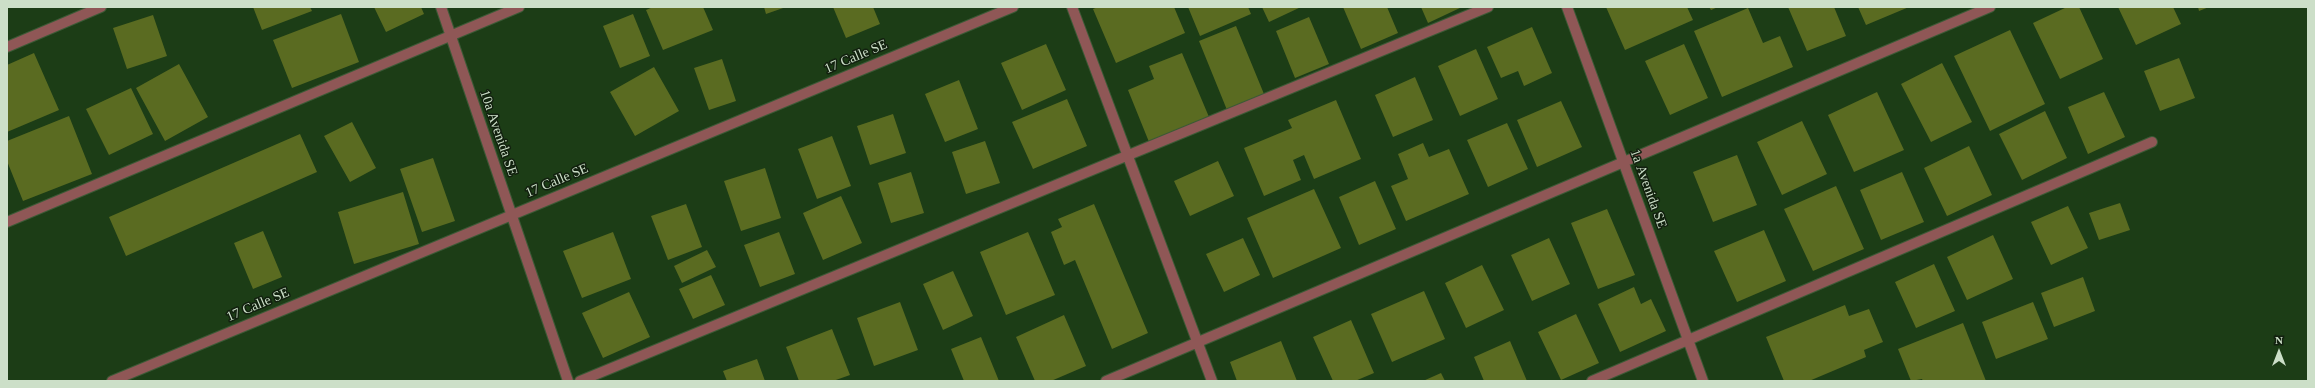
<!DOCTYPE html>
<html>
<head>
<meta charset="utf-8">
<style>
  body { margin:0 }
  #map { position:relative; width:2315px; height:388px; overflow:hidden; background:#1c3d16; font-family:"Times New Roman",serif }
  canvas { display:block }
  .frame { position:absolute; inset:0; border:8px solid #ccdfc8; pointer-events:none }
  .north { position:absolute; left:2259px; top:332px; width:40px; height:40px; -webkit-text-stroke:3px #12200f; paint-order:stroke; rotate:0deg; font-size:11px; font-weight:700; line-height:16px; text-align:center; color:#ccdfc8 }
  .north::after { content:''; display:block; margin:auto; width:14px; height:18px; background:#ccdfc8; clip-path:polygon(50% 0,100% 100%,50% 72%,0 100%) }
</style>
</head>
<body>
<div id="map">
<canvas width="2315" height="388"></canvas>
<div class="frame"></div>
<div class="north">N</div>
</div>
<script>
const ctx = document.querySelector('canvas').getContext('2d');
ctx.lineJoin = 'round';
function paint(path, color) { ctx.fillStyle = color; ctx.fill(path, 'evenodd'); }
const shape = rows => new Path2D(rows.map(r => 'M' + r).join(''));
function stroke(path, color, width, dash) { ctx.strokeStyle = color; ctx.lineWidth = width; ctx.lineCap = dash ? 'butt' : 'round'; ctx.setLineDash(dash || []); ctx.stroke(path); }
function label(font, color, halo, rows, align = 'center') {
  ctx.font = font + ' "Times New Roman",serif'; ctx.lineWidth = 3; ctx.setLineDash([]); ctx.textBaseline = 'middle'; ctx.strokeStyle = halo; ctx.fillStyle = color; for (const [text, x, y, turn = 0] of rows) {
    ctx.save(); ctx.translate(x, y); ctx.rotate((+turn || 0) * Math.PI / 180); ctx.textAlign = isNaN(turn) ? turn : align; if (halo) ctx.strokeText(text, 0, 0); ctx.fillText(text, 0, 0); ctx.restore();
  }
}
const building = shape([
  [253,7,310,7,312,11,262,30],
  [374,7,421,7,424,14,386,32],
  [653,7,703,7,713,30,663,50,646,10],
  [764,7,786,7,766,14],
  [833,7,873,7,880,24,846,38],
  [1098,7,1174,7,1185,33,1116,63,1093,9],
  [1188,7,1248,7,1251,14,1200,36],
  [1262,7,1301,7,1269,22],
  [1343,7,1387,7,1398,33,1361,49],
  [1421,7,1462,7,1428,23],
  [1606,7,1687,7,1693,20,1625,50],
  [1709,7,1718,7,1711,10],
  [1788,7,1834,7,1846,36,1807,51],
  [1858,7,1909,7,1866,25],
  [2067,7,2079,7,2103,59,2060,79,2033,23],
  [2118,7,2173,7,2181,24,2136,45],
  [2198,7,2209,7,2199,11],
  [1748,8,1763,43,1780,36,1793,67,1722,97,1694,31],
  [341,14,359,62,292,88,273,40],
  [633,14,650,56,620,68,603,26],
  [153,15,167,56,127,69,113,28],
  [1309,17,1329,64,1295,78,1276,31],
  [1236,26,1264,94,1227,110,1199,41],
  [1532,27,1552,73,1524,86,1518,71,1501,78,1487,47],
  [2010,30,2045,104,1990,131,1954,56],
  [1046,44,1066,90,1022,110,1001,63],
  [1684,44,1708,98,1670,115,1645,61],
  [1476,49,1498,99,1460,116,1438,66],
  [34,53,59,110,7,132,7,65],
  [1182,53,1209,117,1149,142,1128,90,1154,79,1149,66],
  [2179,58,2195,98,2160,111,2144,71],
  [722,59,736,101,709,110,694,68],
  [1942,63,1972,122,1931,142,1901,84],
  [179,64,208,117,165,141,136,88],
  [654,67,679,111,635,136,610,92],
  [1415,77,1433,120,1393,137,1375,95],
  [959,80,978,129,945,142,925,94],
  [131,88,153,134,109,155,86,109],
  [1877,92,1904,150,1854,172,1828,115],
  [2104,92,2125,137,2088,154,2068,107],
  [1067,99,1087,146,1033,169,1012,122],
  [1336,100,1361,159,1314,179,1304,155,1293,160,1301,180,1264,196,1244,148,1292,128,1288,120],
  [1561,101,1582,147,1537,167,1517,120],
  [2045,111,2067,158,2022,180,1999,134],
  [893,114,906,153,870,165,857,126],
  [69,116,92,174,23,201,7,161,7,141],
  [1802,121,1827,174,1782,195,1757,142],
  [352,122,376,168,350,182,324,136],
  [1507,123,1528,169,1488,187,1467,140],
  [300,134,317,172,126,256,109,217],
  [832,136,851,186,817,199,798,149],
  [985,141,1000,183,966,194,952,152],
  [1423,143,1429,157,1449,149,1469,194,1406,221,1391,186,1408,179,1398,154],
  [1969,146,1992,195,1947,216,1924,168],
  [1737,155,1757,205,1713,222,1693,172],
  [433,158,455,221,422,232,400,169],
  [1218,161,1234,196,1190,216,1174,181],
  [765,168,781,218,741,231,724,181],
  [911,172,924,213,891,223,878,183],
  [1902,172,1924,222,1881,240,1860,190],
  [1375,181,1396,229,1359,245,1339,197],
  [1836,186,1864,249,1813,271,1784,209],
  [1314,189,1341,248,1273,278,1247,218],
  [403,192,419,244,354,264,338,212],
  [841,196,862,243,823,260,803,213],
  [2120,203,2130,230,2099,240,2089,213],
  [686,204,702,247,668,260,651,216],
  [1094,204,1148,333,1112,349,1075,260,1064,265,1051,232,1062,227,1058,219],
  [2068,206,2088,248,2051,265,2031,222],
  [1607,209,1635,275,1598,289,1571,223],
  [1764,230,1786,281,1737,302,1714,251],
  [263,231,282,277,253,289,234,243],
  [613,232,631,279,582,298,563,251],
  [779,232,795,274,760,287,744,245],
  [1028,232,1055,295,1006,315,980,252],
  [1993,235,2013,279,1967,300,1947,257],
  [1243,238,1260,275,1224,292,1206,254],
  [1549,238,1570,284,1532,301,1511,255],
  [707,250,716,267,682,283,674,266],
  [1934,264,1955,311,1916,328,1895,282],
  [1482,265,1504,310,1466,328,1445,283],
  [953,271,973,316,943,330,923,284],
  [711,275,725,305,693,319,679,289],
  [2083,277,2095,311,2054,327,2041,293],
  [1634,287,1641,304,1651,299,1666,331,1620,352,1598,304],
  [1424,291,1445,339,1392,362,1371,314],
  [629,292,650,337,603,358,582,313],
  [900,302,918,350,874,366,857,318],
  [2033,302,2048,339,1996,359,1982,322],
  [1845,305,1849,316,1869,309,1883,342,1864,350,1866,357,1809,381,1784,381,1766,337],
  [1576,314,1599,363,1561,380,1538,332],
  [1064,315,1086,366,1051,381,1035,381,1016,337],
  [1351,320,1374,373,1355,381,1333,381,1313,337],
  [1963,323,1986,381,1923,381,1922,379,1911,381,1898,349],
  [832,329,850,375,833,381,799,381,786,347],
  [981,337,999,381,964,381,951,349],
  [1281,341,1297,381,1237,381,1230,362],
  [1510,341,1527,381,1484,381,1474,357],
  [757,359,765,381,727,381,723,371],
  [1441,373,1445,381,1423,381]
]);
const street = shape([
  [441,7,568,381],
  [1072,7,1212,381],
  [1567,7,1703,381],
  [7,47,101,7],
  [7,222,519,7],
  [112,381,1013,7],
  [580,381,1488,7],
  [1106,381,1990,7],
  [1592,381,2152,142]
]);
const streetNames = [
  ["17 Calle SE",856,57,-23],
  ["10a Avenida SE",498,133,71],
  ["17 Calle SE",557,181,-23],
  ["1a Avenida SE",1648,189,70],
  ["17 Calle SE",258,305,-23]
];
paint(building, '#5a6b21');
stroke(street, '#3c5a36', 12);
stroke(street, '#8f5756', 10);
label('14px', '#ccdfc8', '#12200f', streetNames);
</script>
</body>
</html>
